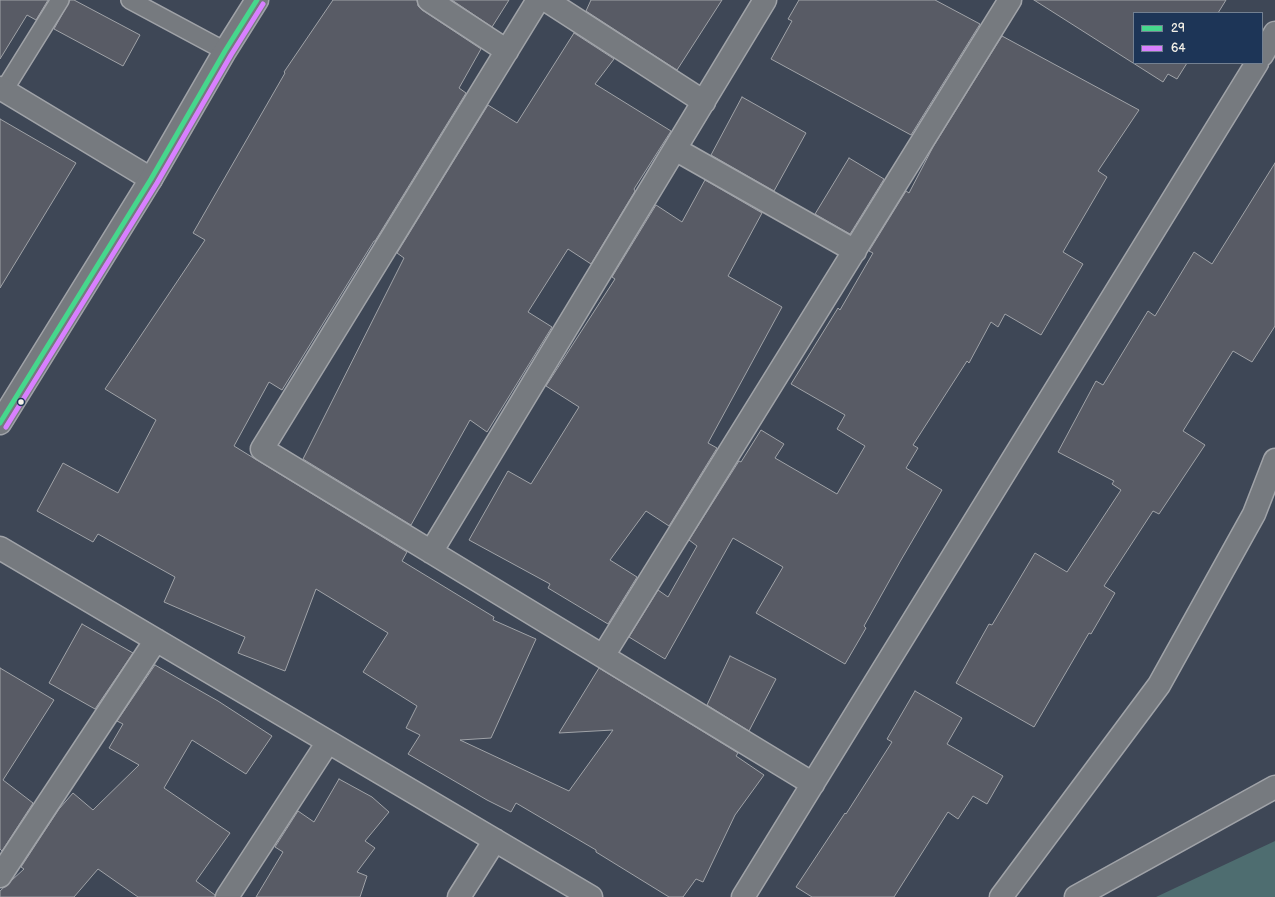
<!DOCTYPE html>
<html>
<head>
<meta charset="utf-8">
<style>
  body { margin:0 }
  #map { position:relative; width:1275px; height:897px; overflow:hidden; background:#3e4756; font-family:"Balsamiq Sans",sans-serif }
  canvas { display:block }
  .legend { position:absolute; left:1133px; top:12px; width:130px; height:52px; box-sizing:border-box; background:#1d3557; border:1px solid #738091; margin:0; padding:5px 7px; list-style:none; font-size:12px; color:#f4f1e8 }
  .legend li { display:flex; align-items:center; gap:8px; height:20px }
  .legend b { width:20px; border:1px solid #738091 }
</style>
</head>
<body>
<div id="map">
<canvas width="1275" height="897"></canvas>
<ul class="legend">
<li><b style="height:5px;background:#46d78d"></b>29</li>
<li><b style="height:5px;background:#d880ff"></b>64</li>
</ul>
</div>
<script>
const ctx = document.querySelector('canvas').getContext('2d');
ctx.lineJoin = 'round';
function paint(path, color) { ctx.fillStyle = color; ctx.fill(path, 'evenodd'); }
const shape = rows => new Path2D(rows.map(r => 'M' + r).join(''));
function stroke(path, color, width, dash) { ctx.strokeStyle = color; ctx.lineWidth = width; ctx.lineCap = dash ? 'butt' : 'round'; ctx.setLineDash(dash || []); ctx.stroke(path); }
const green = shape([
  [1275,841,1275,897,1156,897]
]);
const building = shape([
  [0,0,48,0,36,20,27,15,0,59,0,0],
  [70,0,74,0,140,35,123,66,54,29,70,0],
  [333,0,417,0,418,6,422,10,481,49,459,88,466,93,375,241,374,241,282,390,269,382,234,446,407,552,402,561,494,617,493,620,536,639,491,738,460,740,569,791,613,730,559,733,599,668,738,753,736,756,764,775,735,815,703,882,696,879,683,897,669,897,596,852,596,850,516,803,511,812,487,800,408,754,420,735,406,728,417,706,363,672,388,633,316,589,285,671,238,653,245,637,164,602,175,577,98,534,93,542,37,511,63,463,118,493,156,420,105,389,205,240,193,233,285,73,284,72,333,0],
  [452,0,509,0,492,27,452,0],
  [591,0,722,0,677,70,586,11,591,0],
  [799,0,935,0,980,24,911,135,771,59,792,21,788,19,799,0],
  [1034,0,1226,0,1218,13,1134,13,1134,63,1187,63,1177,79,1168,74,1163,82,1034,0],
  [574,33,614,59,595,84,671,131,634,189,635,191,591,264,568,249,528,312,552,327,487,432,470,420,411,525,303,459,404,258,397,253,488,105,517,123,574,33],
  [1002,36,1139,110,1098,171,1107,177,1063,252,1083,264,1041,335,1005,314,998,327,991,322,969,363,967,361,913,445,918,448,906,468,942,490,901,560,864,626,866,628,845,664,756,613,783,567,733,538,665,659,629,637,658,590,668,597,697,546,689,540,739,461,741,462,761,430,784,444,775,458,837,494,865,446,837,429,845,415,791,384,838,308,840,310,873,253,869,251,906,191,909,193,933,147,1002,36],
  [742,97,806,133,774,191,711,155,742,97],
  [0,119,76,163,0,288,0,119],
  [849,158,884,179,850,234,815,214,849,158],
  [1275,163,1275,326,1252,362,1233,351,1183,431,1205,445,1159,514,1153,511,1104,586,1115,593,1091,634,1089,633,1034,727,956,683,989,624,992,625,1035,553,1067,572,1121,490,1112,484,1114,481,1058,452,1096,381,1103,385,1148,311,1155,316,1194,252,1212,264,1275,163],
  [705,180,762,213,728,276,782,307,708,443,717,448,669,526,646,511,610,560,637,577,608,624,548,588,550,584,469,540,508,471,531,484,579,407,546,386,615,279,612,277,656,205,682,222,705,180],
  [82,624,133,653,95,709,49,683,82,624],
  [730,656,776,679,749,731,707,705,730,656],
  [155,665,218,701,272,736,246,774,192,740,164,788,230,833,196,881,215,895,215,897,138,897,98,869,74,897,0,897,0,891,24,869,21,867,59,809,73,793,93,810,139,765,109,748,123,724,117,721,155,665],
  [0,668,54,700,3,780,33,803,2,851,0,849,0,668],
  [915,691,962,718,947,744,1003,776,987,804,973,796,958,819,948,812,894,897,812,897,796,887,845,813,846,814,892,742,887,739,915,691],
  [339,779,372,797,389,812,365,841,375,848,357,872,367,876,360,897,256,897,283,852,275,847,298,811,314,822,339,779]
]);
const service = shape([
  [130,0,225,51],
  [4,90,60,0]
]);
const minor = shape([
  [429,0,507,51],
  [538,0,262,449,813,784],
  [546,0,704,102],
  [1262,55,1275,33],
  [0,88,151,179],
  [675,149,855,251],
  [0,548,591,897],
  [431,552,765,0],
  [603,656,1010,0],
  [0,876,156,640],
  [227,897,328,742],
  [459,897,495,840],
  [743,897,1257,63],
  [1001,897,1159,685,1254,514,1275,460],
  [1076,897,1275,787]
]);
const tertiary = shape([
  [0,423,151,179,225,51,257,0]
]);
const bus1 = shape([
  [0,423,151,179,225,51,257,0]
]);
const bus2 = shape([
  [6,427,157,183,231,55,263,4]
]);
const markers = [
  [21,402,3.5,"#f4f1e8"]
];
paint(green, '#4e6d70');
paint(building, '#585b65');
stroke(building, '#a0a3a8', 1);
stroke(service, '#a0a3a8', 20);
stroke(minor, '#a0a3a8', 25);
stroke(tertiary, '#a0a3a8', 25);
stroke(service, '#767a7f', 17);
stroke(minor, '#767a7f', 22);
stroke(tertiary, '#767a7f', 22);
stroke(bus1, '#46d78d', 5);
stroke(bus2, '#d880ff', 5);
for (const [x, y, r, color] of markers) { const dot = new Path2D(); dot.arc(x, y, r, 0, 2 * Math.PI); ctx.fillStyle = color; ctx.fill(dot); stroke(dot, '#1d3557', 1.5); }
</script>
</body>
</html>
